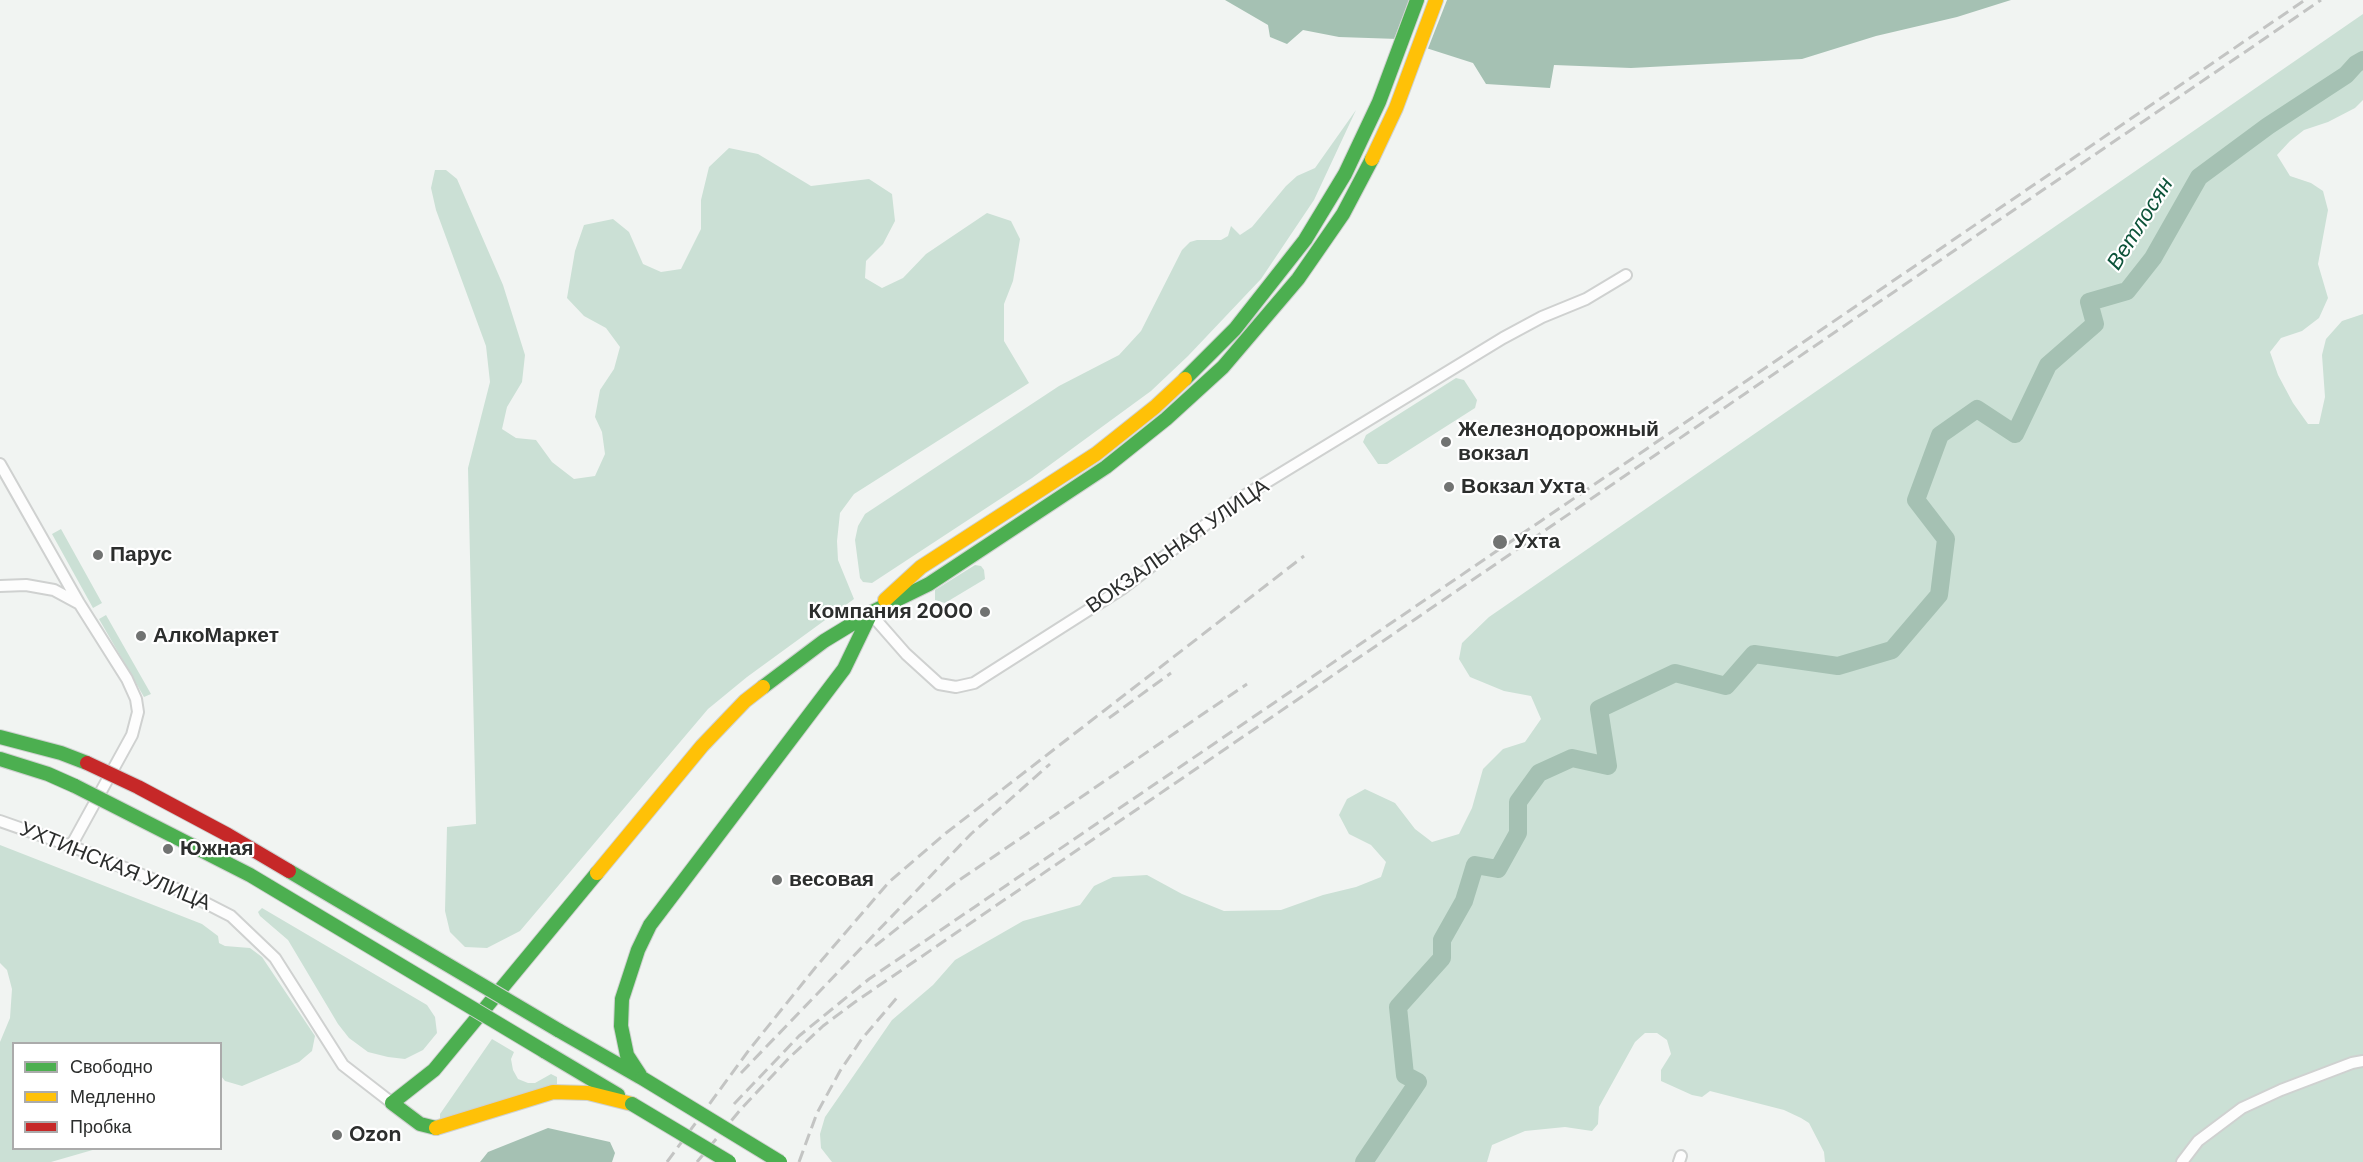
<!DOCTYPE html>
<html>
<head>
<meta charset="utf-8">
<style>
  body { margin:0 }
  #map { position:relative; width:2363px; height:1162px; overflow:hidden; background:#f1f4f2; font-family:"DM Sans",sans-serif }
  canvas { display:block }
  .legend { position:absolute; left:12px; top:1042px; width:210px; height:108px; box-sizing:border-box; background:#fff; border:2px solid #ababab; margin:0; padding:8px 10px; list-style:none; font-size:18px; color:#2c2e2d }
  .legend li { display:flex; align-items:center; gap:12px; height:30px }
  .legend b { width:30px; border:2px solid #ababab }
</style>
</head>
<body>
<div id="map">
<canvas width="2363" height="1162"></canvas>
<ul class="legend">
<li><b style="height:8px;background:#4caf50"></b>Свободно</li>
<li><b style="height:8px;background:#ffc107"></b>Медленно</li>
<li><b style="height:8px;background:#c62828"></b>Пробка</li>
</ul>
</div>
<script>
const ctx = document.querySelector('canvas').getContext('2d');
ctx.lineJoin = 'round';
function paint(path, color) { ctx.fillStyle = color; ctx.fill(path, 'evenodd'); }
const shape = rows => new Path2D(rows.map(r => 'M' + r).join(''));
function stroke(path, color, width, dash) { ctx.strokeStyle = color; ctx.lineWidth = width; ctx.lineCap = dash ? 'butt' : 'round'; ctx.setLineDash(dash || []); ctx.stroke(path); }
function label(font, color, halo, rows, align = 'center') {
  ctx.font = font + ' "DM Sans",sans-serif'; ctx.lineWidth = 4.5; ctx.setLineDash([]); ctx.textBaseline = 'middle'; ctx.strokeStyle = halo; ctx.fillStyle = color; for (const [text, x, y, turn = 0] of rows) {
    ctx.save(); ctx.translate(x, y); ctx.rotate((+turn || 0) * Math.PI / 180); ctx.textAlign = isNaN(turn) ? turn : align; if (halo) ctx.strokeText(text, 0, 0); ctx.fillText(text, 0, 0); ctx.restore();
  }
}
const green = shape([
  [2363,14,2363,100,2355,108,2328,122,2304,130,2290,141,2277,155,2290,176,2311,183,2323,191,2328,210,2318,264,2328,298,2319,318,2302,331,2281,338,2270,352,2278,375,2293,403,2308,424,2319,424,2325,397,2322,355,2326,339,2342,321,2363,314,2363,1162,1825,1162,1824,1152,1809,1123,1801,1118,1784,1110,1710,1091,1702,1097,1692,1095,1661,1081,1661,1070,1671,1054,1667,1040,1657,1033,1645,1033,1635,1042,1599,1107,1598,1124,1592,1131,1565,1127,1525,1131,1492,1145,1487,1162,832,1162,821,1148,820,1134,825,1117,892,1020,933,985,955,960,1023,921,1080,905,1094,886,1113,877,1147,875,1182,894,1224,911,1281,910,1323,895,1356,887,1381,877,1386,862,1371,845,1349,834,1339,815,1347,799,1365,789,1395,803,1415,829,1432,842,1459,834,1472,808,1483,769,1503,749,1525,742,1541,719,1531,696,1504,691,1470,677,1459,659,1462,643,1489,617],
  [1356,110,1314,200,1261,279,1188,356,1151,391,1032,478,872,583,863,582,860,578,855,540,858,526,865,514,1059,386,1119,355,1141,331,1182,250,1190,242,1197,240,1221,240,1228,236,1231,226,1240,235,1252,227,1286,186,1297,176,1315,168],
  [729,148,758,154,811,186,869,179,892,194,895,221,883,244,866,261,865,278,882,288,903,278,926,254,987,213,1011,221,1020,239,1013,281,1004,304,1004,341,1029,383,854,494,840,513,837,541,838,560,854,599,747,677,708,709,520,931,487,948,465,947,450,932,445,911,447,827,476,824,468,468,490,382,486,346,436,210,431,188,435,170,446,170,457,179,503,285,525,355,522,382,507,407,502,429,516,438,536,440,552,462,574,479,595,476,605,454,602,432,595,417,600,390,614,369,620,347,606,328,584,316,567,298,575,251,584,225,613,219,629,232,643,264,661,272,681,269,701,229,701,200,709,167],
  [1456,378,1464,380,1477,400,1475,408,1387,464,1378,464,1363,442,1366,435],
  [61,529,102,603,93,608,52,534],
  [975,565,981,566,984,570,985,579,945,603,935,600,935,590],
  [106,615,151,694,144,697,99,619],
  [0,845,202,924,218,936,219,943,225,946,250,948,262,957,315,1036,312,1051,299,1062,242,1086,225,1081,221,1076,220,1044,14,1044,14,1148,96,1149,51,1162,0,1162,0,1042,10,1018,12,989,7,970,0,963],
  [262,908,427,1005,435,1017,437,1033,423,1050,405,1059,388,1057,368,1052,349,1038,338,1024,288,940,260,916,258,912],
  [492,1039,514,1052,511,1059,513,1070,518,1079,528,1083,535,1083,551,1074,557,1077,557,1084,555,1087,440,1123,440,1114]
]);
const water = shape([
  [1225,0,2011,0,1957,17,1876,36,1802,59,1631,68,1554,65,1550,88,1486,84,1473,63,1398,39,1339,37,1303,30,1287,44,1270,37,1268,25],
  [548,1128,610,1142,615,1153,612,1162,480,1162,488,1152]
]);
const pier = shape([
  [1409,0,1447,0,1427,51,1393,42]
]);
const river = shape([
  [1364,1162,1418,1082,1405,1075,1398,1007,1442,958,1442,940,1464,901,1475,865,1498,869,1518,833,1518,802,1539,773,1572,758,1608,766,1599,709,1675,673,1726,686,1754,654,1838,666,1892,650,1939,595,1946,539,1916,500,1940,435,1977,409,2015,434,2048,365,2095,324,2089,302,2127,291,2153,258,2199,177,2268,126,2346,75,2356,64,2363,60]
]);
const street = shape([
  [0,464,79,603,127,679,136,699,138,712,132,735,71,846],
  [0,586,26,585,54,590,78,603],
  [870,613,906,654,939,684,956,687,974,683,1123,588,1239,499,1503,338,1542,317,1586,299,1626,275],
  [0,821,71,846,186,893,231,916,275,958,343,1065,392,1103],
  [1679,1162,1681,1156],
  [2182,1162,2198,1141,2242,1108,2281,1090,2352,1063,2363,1061]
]);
const fast = shape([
  [1185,379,1235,329,1305,240,1345,174,1379,102,1417,0],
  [763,687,824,641,870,613,929,584,1106,467,1166,419,1223,367,1298,279,1343,214,1372,159],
  [0,737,61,753,87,763],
  [0,759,48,774,75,786],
  [558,1030,640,1077],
  [544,1051,618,1095],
  [642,1078,627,1055,621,1026,622,999,638,950,650,925,844,669,871,613],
  [436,1128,420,1124,392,1103,434,1070,597,873]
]);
const slow = shape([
  [1372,159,1396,108,1436,0],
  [885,600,921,567,1096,454,1155,407,1185,379],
  [597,873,702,746,745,701,763,687],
  [436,1128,553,1092,588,1093,632,1104]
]);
const rail = shape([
  [1109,718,1171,673],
  [875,946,955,883,1247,684],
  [741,1073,971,834,1050,764],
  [734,1104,799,1036,869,979,2305,0],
  [667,1162,749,1050,815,968,889,882,946,833,1304,556],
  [697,1162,741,1109,789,1058,823,1026,855,1002,2321,0],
  [799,1162,817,1113,840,1071,861,1040,900,994]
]);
const fastBridge = shape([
  [75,786,250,875,544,1051],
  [289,871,558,1030],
  [642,1078,780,1162],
  [632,1104,729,1162]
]);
const jamBridge = shape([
  [87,763,138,787,228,835,289,871]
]);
const markers = [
  [1446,442,6,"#717372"],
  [1449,487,6,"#717372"],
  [1500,542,8,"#717372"],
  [98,555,6,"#717372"],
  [985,612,6,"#717372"],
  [141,636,6,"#717372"],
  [168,849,6,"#717372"],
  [777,880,6,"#717372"],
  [337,1135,6,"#717372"]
];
const poiNames = [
  ["Железнодорожный",1458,430],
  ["вокзал",1458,454],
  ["Вокзал Ухта",1461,487],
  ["Ухта",1514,542],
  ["Парус",110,555],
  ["Компания 2000",973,612,"right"],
  ["АлкоМаркет",153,636],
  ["Южная",180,849],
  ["весовая",789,880],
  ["Ozon",349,1135]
];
const streetNames = [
  ["ВОКЗАЛЬНАЯ УЛИЦА",1178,547,-35],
  ["УХТИНСКАЯ УЛИЦА",115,867,22]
];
const waterNames = [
  ["Ветлосян",2141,224,-58]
];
paint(green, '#cbe0d5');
paint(water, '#a5c1b3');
paint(pier, '#f1f4f2');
stroke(river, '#a5c1b3', 18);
stroke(street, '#cfd1d0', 14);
stroke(fast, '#cfd1d0', 16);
stroke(slow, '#cfd1d0', 16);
stroke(street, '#fdfdfd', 10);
stroke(fast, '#4caf50', 14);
stroke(slow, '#ffc107', 14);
stroke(rail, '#c3c4c3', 3, [12, 6]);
stroke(fastBridge, '#cfd1d0', 16, []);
stroke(jamBridge, '#cfd1d0', 16, []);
stroke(fastBridge, '#4caf50', 14);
stroke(jamBridge, '#c62828', 14);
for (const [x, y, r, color] of markers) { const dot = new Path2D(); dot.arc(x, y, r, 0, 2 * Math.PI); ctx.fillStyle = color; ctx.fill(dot); stroke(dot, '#fff', 2); }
label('bold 21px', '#2c2e2d', '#fff', poiNames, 'left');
label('21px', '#2c2e2d', '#fff', streetNames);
label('italic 22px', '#0c5339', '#fff', waterNames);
</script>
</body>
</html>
